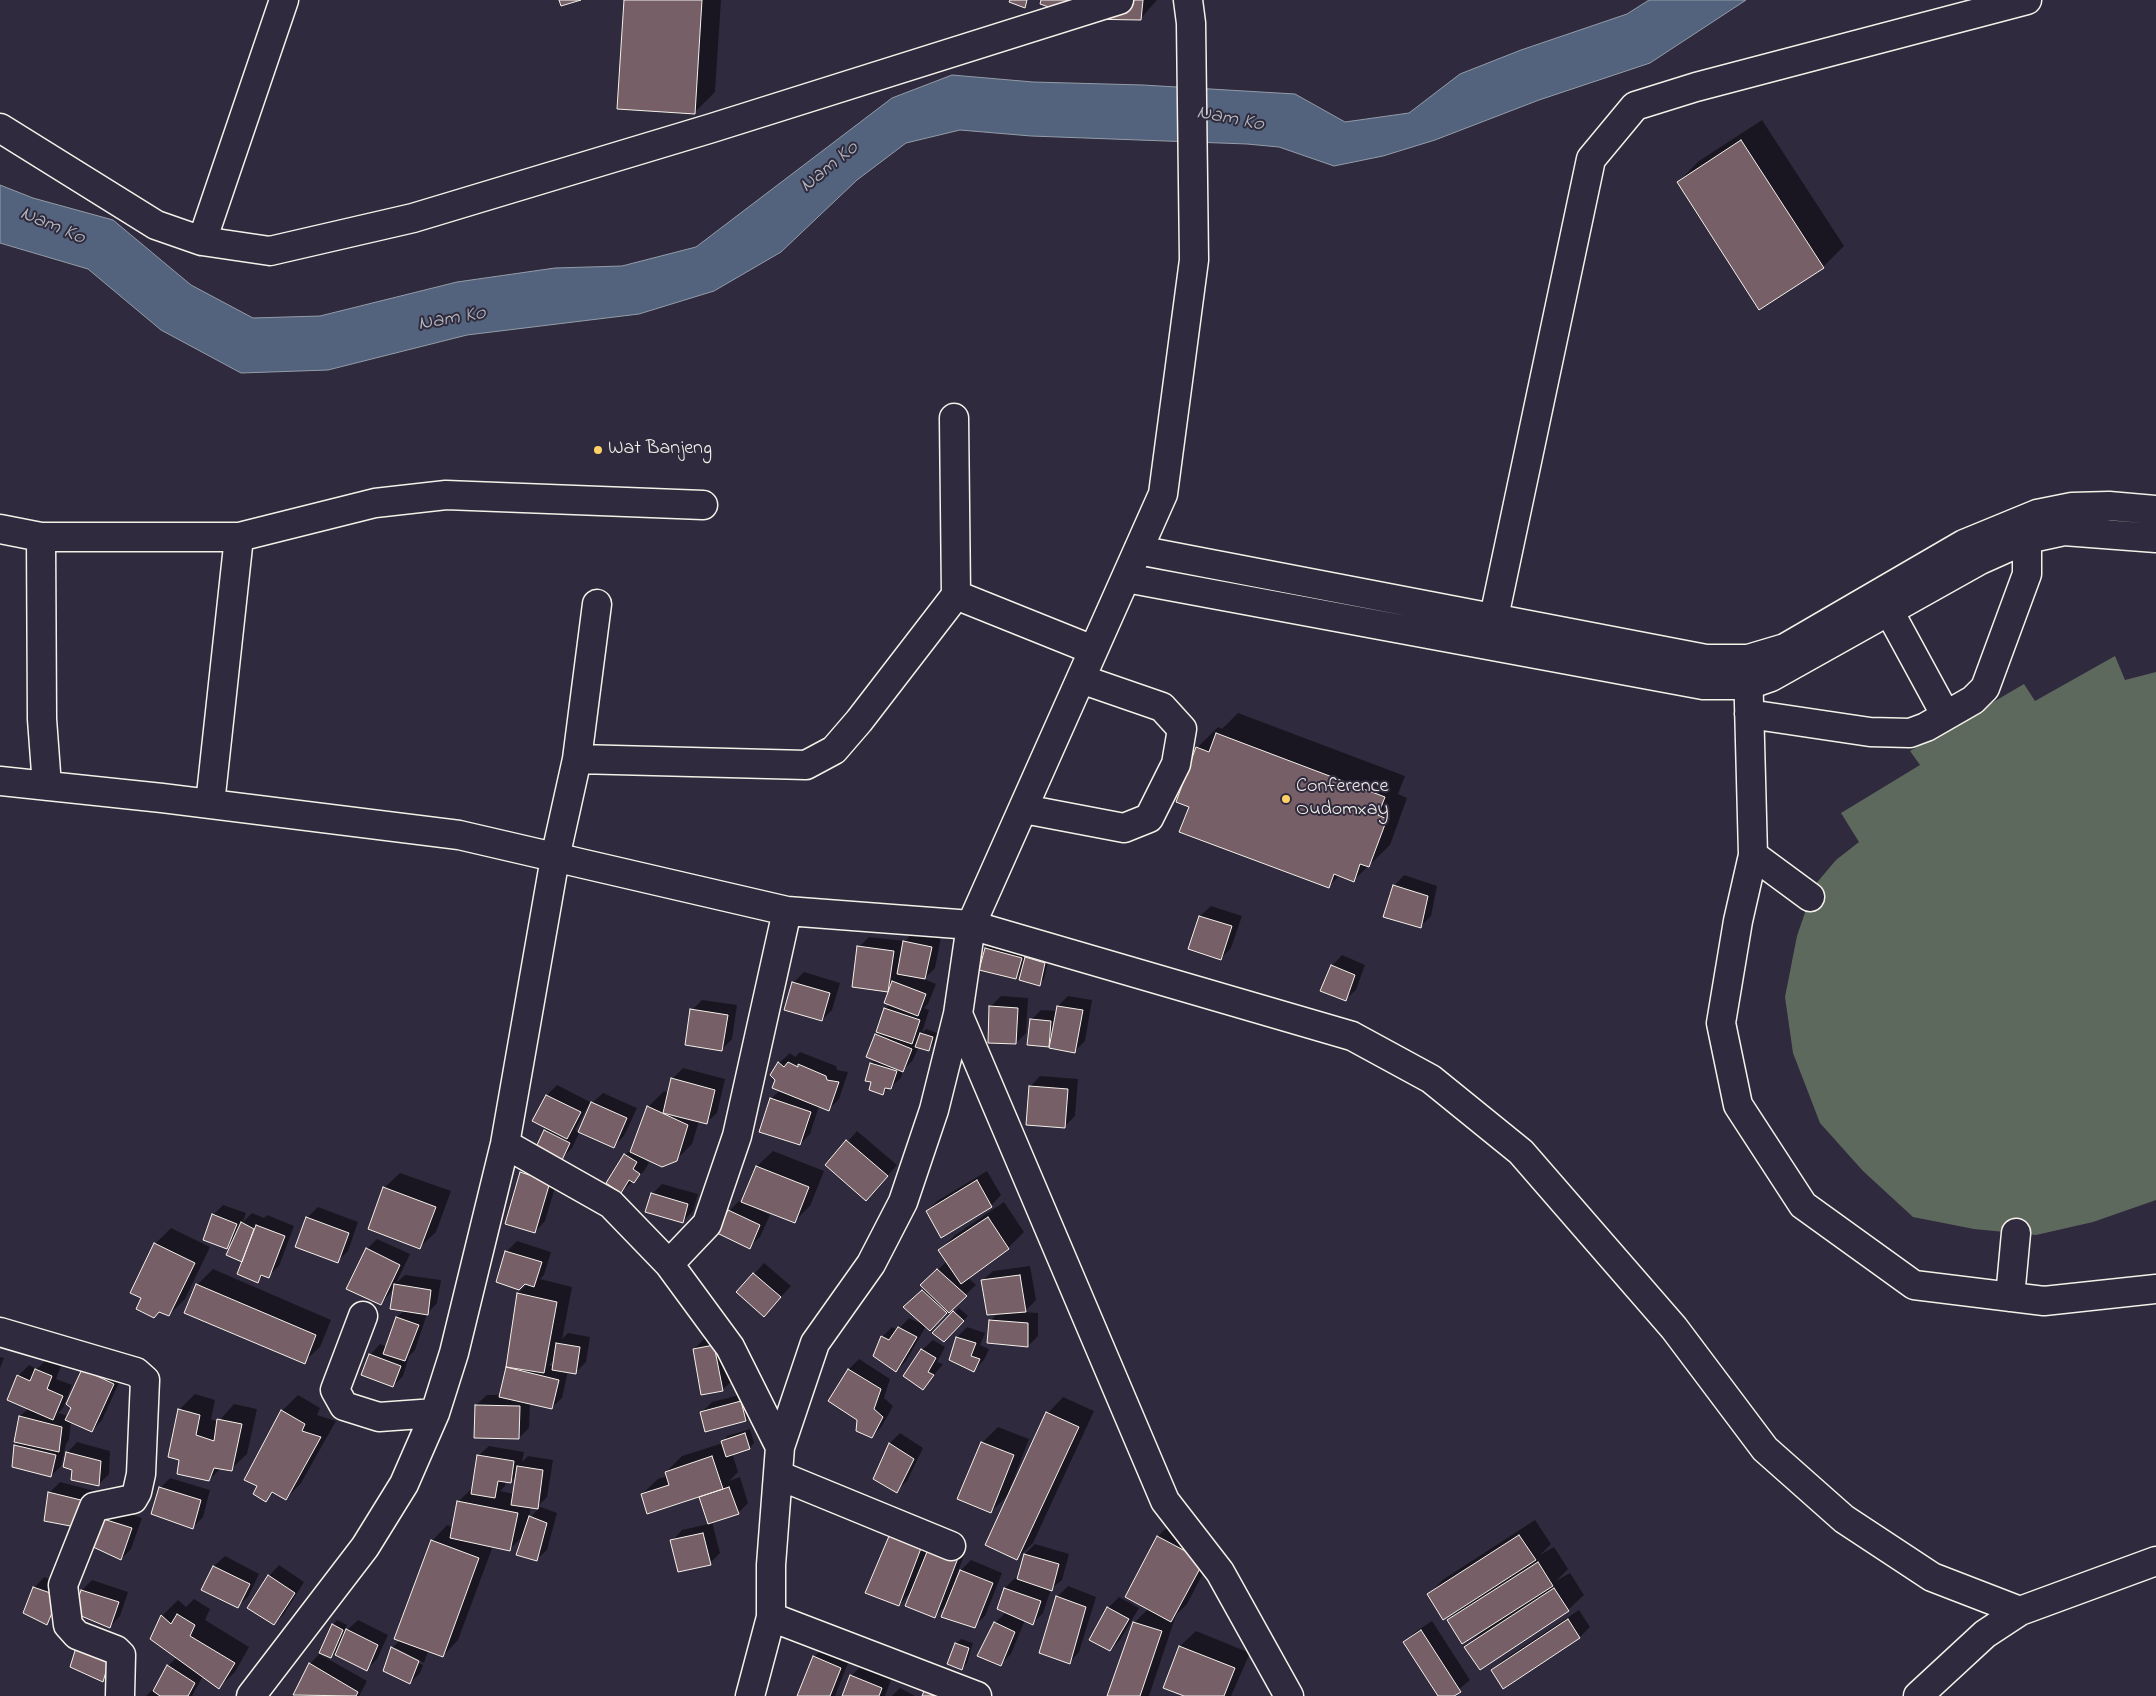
<!DOCTYPE html>
<html>
<head>
<meta charset="utf-8">
<style>
  body { margin:0 }
  canvas { display:block; background:#2f2a3d }
</style>
</head>
<body>
<canvas width="2156" height="1696"></canvas>
<script>
const ctx = document.querySelector('canvas').getContext('2d');
ctx.lineJoin = 'round';
function paint(path, color) { ctx.fillStyle = color; ctx.fill(path, 'evenodd'); }
const shape = rows => new Path2D(rows.map(r => 'M' + r).join(''));
function stroke(path, color, width, dash) { ctx.strokeStyle = color; ctx.lineWidth = width; ctx.lineCap = dash ? 'butt' : 'round'; ctx.setLineDash(dash || []); ctx.stroke(path); }
function label(font, color, halo, rows, align = 'center') {
  ctx.font = font + ' "Indie Flower",sans-serif'; ctx.lineWidth = 4; ctx.setLineDash([]); ctx.textBaseline = 'middle'; ctx.strokeStyle = halo; ctx.fillStyle = color; for (const [text, x, y, turn = 0] of rows) {
    ctx.save(); ctx.translate(x, y); ctx.rotate((+turn || 0) * Math.PI / 180); ctx.textAlign = isNaN(turn) ? turn : align; if (halo) ctx.strokeText(text, 0, 0); ctx.fillText(text, 0, 0); ctx.restore();
  }
}
const green = shape([
  [2115,656,2125,680,2156,672,2156,1200,2093,1222,2036,1235,1974,1229,1913,1217,1863,1171,1820,1123,1793,1053,1785,997,1797,936,1814,886,1836,860,1859,842,1841,813,1920,765,1910,751,2024,684,2035,701]
]);
const water = shape([
  [1649,0,1746,0,1650,63,1539,100,1435,140,1383,156,1334,166,1279,147,1247,144,1031,136,960,130,906,143,857,180,781,252,714,291,639,314,467,335,328,370,241,373,161,330,88,269,0,243,0,185,33,198,113,220,191,285,253,318,320,316,457,282,555,268,622,266,696,247,892,98,952,75,1033,82,1143,85,1295,94,1345,122,1409,113,1460,74,1521,50,1627,14,1649,0]
]);
const shadow = shape([
  [625,0,721,0,715,92,694,113],
  [1086,0,1157,0,1141,18],
  [1762,120,1844,246,1823,267,1678,182,1699,161],
  [1238,713,1405,776,1398,794,1407,798,1390,845,1354,880,1340,875,1329,886,1191,806,1197,748,1218,727,1222,729],
  [1404,875,1437,886,1431,916,1420,927,1394,886],
  [1211,906,1242,916,1231,948,1220,959,1190,948,1200,916],
  [915,931,941,937,935,968,924,979,936,984,928,1004,924,1008,929,1010,922,1033,926,1029,937,1033,933,1045,928,1050,919,1046,913,1060,903,1070,901,1078,883,1093,872,1081,871,1064,875,1060,876,1035,879,1032,885,1009,890,1004,891,987,888,991,859,947,869,937,905,941],
  [996,938,1049,958,1044,979,1039,984,1023,971,1016,978,986,948],
  [1342,955,1365,965,1356,990,1345,1000,1332,966],
  [804,972,840,983,832,1010,822,1020,793,983],
  [1001,996,1028,998,1026,1033,1016,1043,991,1006],
  [1068,996,1092,1000,1085,1041,1075,1051,1029,1044,1031,1020,1041,1010,1057,1011,1058,1006],
  [702,1000,737,1005,732,1039,722,1049,692,1010],
  [800,1052,836,1066,837,1070,848,1072,839,1099,828,1110,819,1106,810,1134,800,1144,771,1099,780,1090,777,1079,772,1075,779,1063,790,1053,795,1057],
  [683,1068,725,1079,717,1113,706,1123,699,1121,692,1144,676,1160,642,1157,649,1163,644,1171,621,1192,625,1155,634,1147,648,1107,664,1091,669,1093,672,1079],
  [1040,1076,1078,1079,1075,1116,1065,1126,1030,1087],
  [557,1085,590,1102,575,1130,579,1132,592,1103,603,1093,637,1108,624,1136,614,1146,580,1131,572,1148,562,1158,538,1146,548,1128,547,1095],
  [857,1131,897,1165,876,1189,827,1165],
  [773,1151,824,1171,810,1206,794,1222,758,1207,757,1209,770,1215,760,1237,749,1247,729,1211,739,1201,743,1202,757,1166],
  [531,1163,560,1171,545,1221,535,1232,521,1173],
  [987,1171,1001,1195,991,1206,927,1211,937,1201],
  [400,1173,451,1191,436,1232,420,1247,384,1188],
  [662,1184,698,1194,693,1211,683,1221,652,1194],
  [1004,1202,1024,1232,1008,1248,967,1277,976,1285,929,1329,926,1326,906,1361,896,1371,882,1337,892,1327,898,1330,909,1318,924,1325,904,1307,924,1288,922,1285,947,1261,940,1250,955,1235],
  [223,1205,246,1213,243,1222,252,1213,264,1218,267,1215,294,1226,279,1266,268,1276,264,1275,258,1281,243,1261,234,1240,227,1248,213,1215],
  [318,1207,358,1222,348,1251,338,1261,297,1246,308,1217],
  [171,1228,210,1247,185,1299,169,1315,132,1292,155,1244],
  [377,1239,410,1254,396,1283,405,1275,441,1280,437,1303,427,1314,415,1350,409,1356,403,1376,393,1386,370,1355,380,1344,387,1347,397,1317,405,1310,394,1288,381,1304,367,1249],
  [517,1241,551,1252,544,1275,540,1279,572,1287,562,1339,568,1333,590,1337,586,1362,576,1372,568,1371,562,1398,551,1408,530,1403,529,1428,519,1438,476,1405,487,1395,501,1395,509,1366,518,1293,528,1284,497,1281,507,1251],
  [555,1359,554,1367,549,1365],
  [764,1263,791,1286,764,1315,738,1292],
  [1030,1266,1036,1300,1024,1312,1038,1313,1038,1336,1028,1346,990,1321,998,1313,982,1281,993,1271],
  [213,1269,331,1320,320,1347,304,1362,197,1285],
  [959,1308,968,1316,944,1341,934,1333],
  [967,1327,985,1333,980,1345,989,1349,984,1360,974,1370,950,1359,957,1337],
  [724,1335,733,1380,722,1390,694,1349,704,1339],
  [933,1340,945,1347,937,1362,943,1364,923,1388,922,1350],
  [0,1357,4,1358,0,1368],
  [859,1359,890,1379,884,1398,893,1406,882,1426,872,1437,858,1419,829,1401,849,1369],
  [46,1360,61,1366,56,1379,72,1385,63,1408,58,1413,68,1416,93,1360,123,1374,102,1420,92,1431,71,1421,69,1440,66,1444,61,1466,51,1476,15,1445,19,1442,20,1416,29,1408,18,1376,29,1365,37,1369],
  [751,1392,756,1410,746,1420,706,1431,701,1413,712,1402],
  [195,1394,215,1400,211,1419,218,1422,234,1404,257,1409,247,1454,231,1469,221,1468,209,1480,179,1410],
  [298,1395,320,1408,317,1415,336,1421,301,1483,286,1499,274,1492,266,1500,258,1485,246,1479,282,1411],
  [1063,1397,1094,1411,1033,1543,1017,1558,1048,1413],
  [998,1427,1029,1439,1007,1496,991,1512,982,1443],
  [750,1429,754,1443,750,1448,732,1453,738,1472,729,1481,740,1477,748,1503,738,1513,712,1522,720,1553,710,1563,672,1541,682,1530,709,1524,700,1495,642,1494,658,1479,667,1476,666,1472,682,1456,723,1443,727,1436],
  [900,1433,923,1448,907,1481,896,1491,875,1478,890,1443],
  [77,1442,110,1451,109,1474,99,1484,73,1469,67,1453],
  [489,1446,524,1452,522,1462,528,1456,553,1460,547,1497,538,1506,557,1513,547,1550,536,1560,524,1535,510,1549,493,1546,458,1640,443,1656,428,1651,424,1663,396,1648,396,1651,423,1665,420,1673,410,1683,385,1671,392,1648,400,1640,432,1541,447,1525,453,1527,458,1502,473,1487,478,1456],
  [516,1476,514,1494,500,1491,505,1486,506,1481,510,1482],
  [531,1506,539,1508,529,1519],
  [170,1478,210,1490,203,1517,193,1527,160,1488],
  [60,1482,95,1491,91,1517,45,1520,50,1492],
  [109,1507,142,1518,131,1549,121,1559,92,1545],
  [1535,1520,1551,1544,1540,1555,1554,1547,1568,1569,1556,1581,1570,1573,1584,1595,1568,1610,1466,1647,1481,1632,1449,1620,1459,1609,1428,1594,1444,1579],
  [1174,1521,1218,1545,1187,1604,1176,1615,1149,1696,1108,1696,1134,1623,1149,1608,1126,1596,1158,1536],
  [893,1530,940,1537,967,1547,955,1580,957,1581,961,1570,971,1560,1002,1573,985,1616,974,1626,948,1603,935,1616,912,1591,899,1605],
  [1035,1544,1069,1554,1062,1580,1051,1589,1043,1613,1033,1623,1025,1620,1011,1654,1001,1664,995,1623,1006,1612,1005,1588,1015,1578,1018,1579,1025,1554],
  [225,1556,259,1574,248,1597,237,1607,203,1590,214,1566],
  [279,1565,304,1582,284,1614,274,1624,269,1576],
  [44,1577,68,1586,57,1613,47,1623,34,1588],
  [92,1580,128,1592,120,1616,110,1627,82,1590],
  [1068,1586,1096,1597,1079,1652,1069,1663,1057,1597],
  [1119,1597,1139,1608,1120,1640,1110,1650,1091,1639,1108,1608],
  [194,1599,210,1609,205,1620,249,1647,235,1672,219,1687,203,1676,192,1696,146,1696,159,1683,168,1666,177,1657,151,1638,162,1616,178,1600,186,1607],
  [1579,1610,1590,1627,1580,1637,1503,1687,1492,1670,1503,1660],
  [337,1620,347,1625,344,1633,358,1620,388,1635,377,1659,367,1669,339,1649,331,1657,322,1653,321,1655,367,1681,359,1696,297,1696,294,1694,310,1664,320,1653,333,1625],
  [1432,1621,1470,1680,1451,1696,1440,1696,1405,1642,1415,1632],
  [1196,1631,1250,1653,1231,1696,1187,1696,1180,1646],
  [961,1639,973,1643,967,1663,962,1668,956,1644],
  [824,1647,850,1658,835,1696,798,1696,814,1657],
  [862,1665,892,1677,885,1696,843,1696,851,1676],
  [935,1682,961,1696,923,1696],
  [900,1688,915,1696,892,1696]
]);
const building = shape([
  [559,0,581,0,561,6,559,0],
  [624,0,702,0,695,114,617,109,624,0],
  [1010,0,1027,0,1025,8,1009,2,1010,0],
  [1041,0,1067,0,1063,12,1040,4,1041,0],
  [1084,0,1143,0,1141,20,1081,19,1084,0],
  [1741,140,1824,268,1759,310,1677,182,1741,140],
  [1216,733,1385,797,1378,815,1387,819,1369,867,1360,864,1354,882,1334,874,1329,888,1179,832,1189,807,1176,802,1196,747,1209,752,1216,733],
  [1393,885,1428,896,1421,928,1383,917,1393,885],
  [1199,916,1232,926,1221,960,1188,949,1199,916],
  [903,941,932,947,925,979,897,974,903,941],
  [857,946,894,951,888,992,852,987,857,946],
  [985,948,1022,958,1016,979,979,970,985,948],
  [1025,957,1045,963,1040,986,1019,980,1025,957],
  [1331,965,1355,975,1346,1001,1320,991,1331,965],
  [892,981,926,994,918,1016,884,1003,892,981],
  [792,982,830,993,822,1021,784,1010,792,982],
  [989,1006,1018,1008,1016,1044,988,1043,989,1006],
  [1057,1006,1083,1010,1075,1053,1049,1048,1057,1006],
  [884,1008,920,1020,912,1044,876,1032,884,1008],
  [690,1009,728,1015,722,1051,685,1045,690,1009],
  [1030,1019,1051,1021,1049,1047,1027,1045,1030,1019],
  [920,1033,933,1037,929,1051,915,1047,920,1033],
  [875,1034,912,1049,903,1072,866,1057,875,1034],
  [778,1062,784,1067,788,1062,798,1067,798,1064,826,1076,827,1080,839,1082,829,1111,772,1088,775,1080,770,1075,778,1062],
  [870,1063,897,1071,891,1089,885,1088,883,1095,869,1090,871,1082,865,1081,870,1063],
  [671,1078,715,1090,707,1124,663,1113,671,1078],
  [1029,1086,1068,1089,1065,1128,1026,1125,1029,1086],
  [546,1095,581,1112,567,1139,532,1121,546,1095],
  [770,1098,811,1112,800,1145,759,1132,770,1098],
  [591,1102,627,1118,614,1148,578,1132,591,1102],
  [647,1106,688,1125,677,1161,662,1167,630,1152,647,1106],
  [544,1130,570,1143,562,1160,536,1147,544,1130],
  [846,1140,888,1176,866,1201,825,1165,846,1140],
  [624,1154,637,1162,633,1169,640,1174,634,1183,629,1180,621,1193,606,1183,624,1154],
  [756,1166,809,1187,795,1223,741,1202,756,1166],
  [520,1172,550,1182,535,1233,505,1224,520,1172],
  [977,1180,992,1207,941,1238,926,1211,977,1180],
  [383,1187,436,1207,420,1249,368,1229,383,1187],
  [651,1193,688,1204,683,1223,645,1212,651,1193],
  [728,1210,760,1225,750,1249,717,1233,728,1210],
  [212,1214,237,1224,227,1249,203,1240,212,1214],
  [306,1217,349,1233,338,1263,295,1247,306,1217],
  [988,1217,1009,1249,961,1284,938,1250,988,1217],
  [241,1222,254,1229,242,1262,226,1255,241,1222],
  [256,1225,285,1236,269,1278,261,1275,258,1283,237,1274,256,1225],
  [154,1243,195,1263,169,1316,159,1312,154,1318,136,1309,141,1298,130,1293,154,1243],
  [366,1248,400,1265,381,1305,346,1289,366,1248],
  [505,1251,542,1262,534,1287,525,1284,519,1290,496,1282,505,1251],
  [937,1269,967,1296,949,1313,920,1285,937,1269],
  [753,1273,781,1297,764,1317,736,1292,753,1273],
  [1020,1275,1026,1312,987,1315,981,1280,1020,1275],
  [196,1284,316,1335,305,1364,184,1313,196,1284],
  [394,1284,431,1290,428,1315,390,1309,394,1284],
  [922,1290,947,1313,930,1331,903,1307,922,1290],
  [517,1293,557,1302,544,1373,506,1367,517,1293],
  [953,1311,964,1321,944,1342,932,1333,953,1311],
  [396,1317,419,1325,405,1361,383,1354,396,1317],
  [989,1320,1028,1323,1028,1347,987,1343,989,1320],
  [898,1327,917,1337,896,1372,873,1356,881,1336,889,1340,898,1327],
  [956,1337,976,1343,971,1356,980,1359,974,1372,949,1360,956,1337],
  [556,1343,580,1347,576,1374,552,1370,556,1343],
  [714,1345,723,1391,701,1395,693,1349,714,1345],
  [921,1349,936,1358,928,1372,934,1375,923,1390,903,1376,921,1349],
  [369,1354,401,1366,393,1387,361,1375,369,1354],
  [506,1367,559,1380,552,1409,499,1397,506,1367],
  [35,1369,52,1376,47,1389,63,1396,53,1420,7,1400,17,1375,30,1381,35,1369],
  [82,1369,114,1384,92,1432,65,1420,71,1408,66,1404,82,1369],
  [848,1369,881,1389,874,1409,883,1417,872,1438,856,1431,857,1420,828,1401,848,1369],
  [741,1401,746,1421,705,1432,700,1412,741,1401],
  [475,1405,520,1406,519,1439,474,1438,475,1405],
  [178,1409,200,1415,196,1435,214,1441,217,1419,242,1424,232,1471,214,1468,209,1481,177,1474,179,1460,168,1457,178,1409],
  [281,1410,305,1424,302,1431,321,1437,286,1500,272,1492,266,1502,253,1494,257,1486,244,1480,281,1410],
  [1046,1412,1079,1427,1017,1560,985,1545,1046,1412],
  [19,1416,62,1427,59,1452,14,1442,19,1416],
  [745,1433,750,1449,726,1457,721,1441,745,1433],
  [981,1442,1014,1455,991,1513,957,1499,981,1442],
  [889,1443,914,1459,897,1493,873,1479,889,1443],
  [14,1445,56,1455,51,1477,12,1467,14,1445],
  [66,1452,101,1461,99,1486,71,1480,72,1470,63,1467,66,1452],
  [477,1455,514,1461,511,1483,498,1481,495,1498,471,1494,477,1455],
  [712,1456,723,1489,647,1514,641,1494,669,1485,665,1472,712,1456],
  [517,1466,543,1470,538,1509,511,1505,517,1466],
  [159,1487,201,1500,193,1529,151,1514,159,1487],
  [729,1487,739,1514,708,1524,699,1497,729,1487],
  [48,1492,85,1501,81,1528,44,1521,48,1492],
  [457,1501,518,1513,510,1551,450,1538,457,1501],
  [529,1516,547,1523,537,1561,516,1555,529,1516],
  [97,1517,132,1528,121,1560,91,1546,97,1517],
  [892,1529,923,1543,899,1606,865,1593,892,1529],
  [703,1533,711,1565,678,1572,670,1540,703,1533],
  [1519,1535,1536,1560,1443,1620,1427,1594,1519,1535],
  [1157,1536,1204,1561,1171,1622,1125,1597,1157,1536],
  [431,1540,479,1558,443,1657,394,1639,431,1540],
  [929,1547,958,1558,935,1618,905,1606,929,1547],
  [1024,1554,1059,1564,1052,1591,1017,1579,1024,1554],
  [1538,1562,1553,1586,1462,1644,1447,1620,1538,1562],
  [213,1566,250,1584,238,1608,201,1590,213,1566],
  [960,1570,993,1583,975,1628,941,1617,960,1570],
  [268,1575,295,1593,274,1625,247,1608,268,1575],
  [33,1587,59,1596,47,1625,23,1613,33,1587],
  [1004,1588,1041,1601,1033,1625,997,1609,1004,1588],
  [1554,1588,1569,1611,1480,1670,1464,1647,1554,1588],
  [81,1590,119,1602,110,1628,74,1613,81,1590],
  [1056,1596,1086,1607,1070,1664,1039,1653,1056,1596],
  [1107,1607,1129,1619,1110,1651,1089,1640,1107,1607],
  [177,1614,195,1625,190,1636,235,1663,219,1689,150,1639,161,1615,171,1624,177,1614],
  [1568,1619,1580,1638,1503,1689,1491,1670,1568,1619],
  [994,1622,1015,1632,1001,1666,977,1656,994,1622],
  [1133,1622,1162,1631,1140,1696,1107,1696,1133,1622],
  [332,1624,343,1630,331,1658,319,1653,332,1624],
  [346,1629,378,1645,367,1671,335,1655,346,1629],
  [1421,1630,1461,1692,1454,1696,1438,1696,1403,1642,1421,1630],
  [78,1641,111,1654,103,1682,70,1667,78,1641],
  [955,1643,969,1648,962,1670,947,1664,955,1643],
  [1179,1646,1235,1668,1224,1696,1184,1696,1163,1688,1179,1646],
  [391,1647,419,1661,410,1684,383,1671,391,1647],
  [813,1656,841,1668,830,1696,797,1696,813,1656],
  [309,1663,358,1692,356,1696,293,1695,309,1663],
  [167,1665,195,1683,188,1696,160,1696,153,1691,167,1665],
  [850,1675,882,1688,879,1696,842,1696,850,1675],
  [924,1691,934,1696,922,1696,924,1691]
]);
const minor = shape([
  [0,128,156,225,202,241,270,251,413,218,712,128,1119,0],
  [202,241,284,0],
  [0,529,41,537,239,537,375,503,446,495,703,505],
  [41,537,42,719,47,786],
  [1138,550,1706,659,1748,659,1785,648,1964,544,2037,514,2072,507,2109,506,2156,510],
  [1126,578,1703,685,1748,685,1771,677,1980,560,2027,539,2064,531,2156,538],
  [956,595,1093,650],
  [1889,611,1945,714],
  [1490,636,1591,159,1635,106,1696,87,2027,0],
  [1748,666,1753,855,1738,921,1721,1023,1738,1105,1803,1205,1914,1285,2044,1301,2156,1289],
  [1749,714,1870,732,1910,733,1926,727,1973,700,1985,688,2027,574,2027,539,2023,523],
  [577,759,806,765,834,750,859,721,956,595,954,418],
  [0,781,162,798,459,835,787,911,971,925,1163,494,1194,260,1191,23,1188,0],
  [210,804,239,537],
  [1024,809,1124,828,1149,818,1176,764,1182,729,1162,707,1081,679],
  [1753,855,1810,897],
  [958,1014,1165,1501,1220,1572,1289,1696],
  [505,1144,611,1204,669,1264,730,1347,780,1447],
  [669,1264,707,1224,737,1136,787,911],
  [2010,1297,2016,1233],
  [363,1316,335,1390,344,1406,379,1417,435,1413],
  [0,1332,136,1372,145,1380,141,1474,137,1492,133,1499,94,1507,63,1585,68,1625,77,1635,116,1650,121,1655,120,1696],
  [778,1475,951,1546],
  [771,1617,977,1696],
  [251,1696,365,1547,404,1484,435,1413,454,1353,505,1144,555,858,577,759,597,604],
  [750,1696,771,1617,771,1565,780,1447,815,1343,871,1264,903,1202,934,1110,958,1014,971,925,1352,1036,1431,1079,1521,1152,1674,1328,1765,1449,1844,1519,1932,1577,2020,1611],
  [1918,1696,1985,1634,2020,1611,2156,1561]
]);
const markers = [
  [598,450,5,"#ffd166"],
  [1286,799,5,"#ffd166"]
];
const poiNames = [
  ["Wat Banjeng",608,450],
  ["Conference",1296,788],
  ["Oudomxay",1296,811]
];
const waterNames = [
  ["Nam Ko",1230,120,11],
  ["Nam Ko",830,168,-39],
  ["Nam Ko",52,227,23],
  ["Nam Ko",452,320,-10]
];
paint(green, '#5e695d');
paint(water, '#53637d');
stroke(water, '#939ca8', 1);
paint(shadow, '#0007');
paint(building, '#775f68');
stroke(building, '#f4f1e8', 1);
stroke(minor, '#f4f1e8', 31);
stroke(minor, '#2f2a3d', 28);
for (const [x, y, r, color] of markers) { const dot = new Path2D(); dot.arc(x, y, r, 0, 2 * Math.PI); ctx.fillStyle = color; ctx.fill(dot); stroke(dot, '#2f2a3d', 2); }
label('20px', '#f4f1e8', '#2f2a3d', poiNames, 'left');
label('italic 21px', '#b4b8bd', '#2f2a3d', waterNames);
</script>
</body>
</html>
